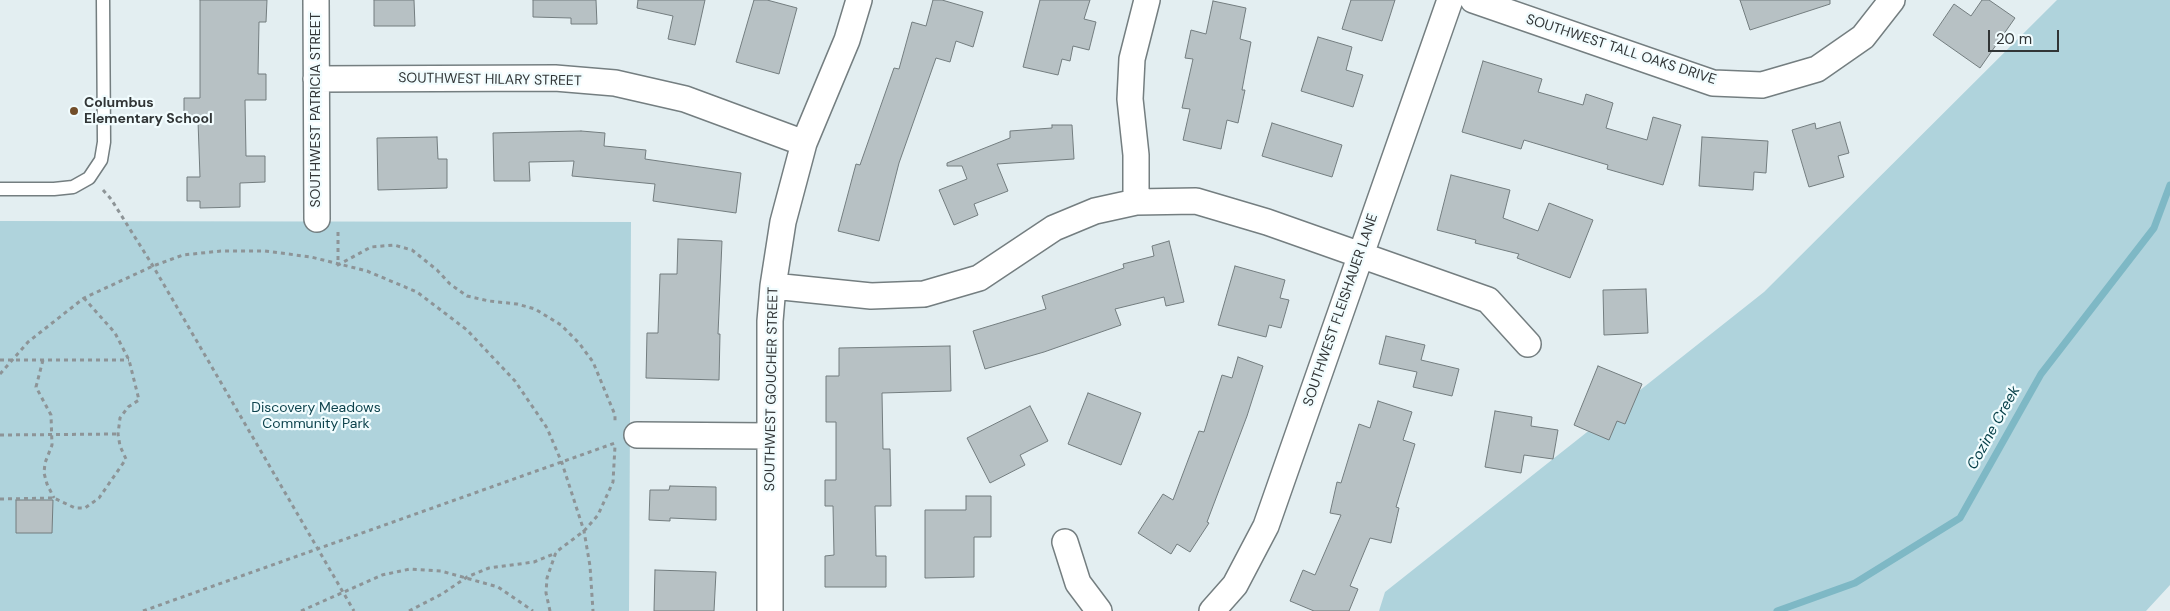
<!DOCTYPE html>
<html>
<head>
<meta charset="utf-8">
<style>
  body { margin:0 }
  #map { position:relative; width:2170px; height:611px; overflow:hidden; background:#e3eef1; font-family:"DM Sans",sans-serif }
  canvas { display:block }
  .scale { position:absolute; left:1988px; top:30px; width:71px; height:22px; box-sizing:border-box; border:2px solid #313536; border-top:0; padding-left:6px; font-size:15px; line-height:18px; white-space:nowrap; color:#313536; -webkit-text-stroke:4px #f1fcfe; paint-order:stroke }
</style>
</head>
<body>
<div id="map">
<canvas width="2170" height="611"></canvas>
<div class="scale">20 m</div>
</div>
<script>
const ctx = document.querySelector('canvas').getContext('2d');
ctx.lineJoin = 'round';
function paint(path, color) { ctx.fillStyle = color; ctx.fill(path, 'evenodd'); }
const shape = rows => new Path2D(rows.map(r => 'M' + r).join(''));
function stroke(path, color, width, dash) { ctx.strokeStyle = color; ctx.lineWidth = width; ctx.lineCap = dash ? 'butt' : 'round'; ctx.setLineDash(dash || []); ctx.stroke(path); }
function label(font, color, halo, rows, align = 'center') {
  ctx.font = font + ' "DM Sans",sans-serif'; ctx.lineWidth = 4.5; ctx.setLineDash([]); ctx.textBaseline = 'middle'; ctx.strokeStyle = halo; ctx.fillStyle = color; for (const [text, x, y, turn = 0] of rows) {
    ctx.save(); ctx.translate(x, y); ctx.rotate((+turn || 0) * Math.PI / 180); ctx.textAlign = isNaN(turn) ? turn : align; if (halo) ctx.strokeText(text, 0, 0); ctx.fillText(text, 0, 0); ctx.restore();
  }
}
const green = shape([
  [2057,0,2170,0,2170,585,2146,611,1379,611,1385,592,1764,292],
  [0,221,631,222,629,611,0,611]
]);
const stream = shape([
  [1777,611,1855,583,1960,518,2041,374,2154,228,2170,185]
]);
const building = shape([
  [200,0,267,0,266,22,259,22,258,74,266,74,266,100,245,100,246,156,265,156,265,182,240,183,240,207,200,208,200,201,187,201,187,177,200,177,198,121,184,121,184,98,200,98,200,0],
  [374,0,414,0,415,26,374,26,374,0],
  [533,0,596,0,597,24,571,24,571,18,533,17,533,0],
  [638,0,705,0,695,45,668,39,673,16,637,8,638,0],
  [754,0,767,0,797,8,779,74,736,62,754,0],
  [933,0,942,0,983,12,973,47,956,41,950,62,936,58,899,163,879,241,838,231,856,164,860,165,894,68,899,69,912,22,926,26,933,0],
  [1040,0,1090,0,1084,19,1096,22,1089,50,1073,46,1070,61,1062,59,1058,75,1023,67,1040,0],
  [1351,0,1395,0,1382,41,1342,29,1351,0],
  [1740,0,1830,0,1830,4,1750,30,1740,0],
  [1982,0,1989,0,2015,18,1980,68,1933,35,1954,4,1971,16,1982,0],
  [1213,1,1246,8,1240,39,1251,42,1242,90,1245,90,1238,123,1227,120,1221,149,1183,140,1190,109,1182,108,1193,59,1185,58,1191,30,1206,34,1213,1],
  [1318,37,1352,47,1346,70,1363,75,1353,107,1301,91,1318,37],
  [1483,61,1542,79,1538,92,1583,105,1586,94,1613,103,1606,128,1647,140,1653,117,1681,125,1663,185,1607,169,1608,165,1524,140,1521,149,1462,132,1483,61],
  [1840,122,1849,153,1838,156,1844,177,1809,187,1792,130,1815,123,1816,129,1840,122],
  [1272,123,1342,145,1332,177,1262,156,1272,123],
  [1052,125,1072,125,1074,159,997,164,1008,191,974,204,978,215,954,225,939,190,967,179,962,166,947,166,947,163,1010,138,1010,131,1052,128,1052,125],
  [581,131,605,133,604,146,646,150,645,159,741,173,736,213,653,201,655,184,572,176,574,161,529,162,530,181,494,181,493,133,581,131],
  [437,137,438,159,447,159,447,188,378,190,377,138,437,137],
  [1702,137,1768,141,1766,173,1754,172,1753,190,1699,186,1702,137],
  [1451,175,1510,190,1503,218,1538,231,1549,203,1593,220,1570,278,1517,258,1519,254,1475,243,1476,240,1437,230,1451,175],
  [678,239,722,241,718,334,720,334,719,380,646,378,647,333,658,333,660,274,677,274,678,239],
  [1169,241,1184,302,1166,306,1164,297,1115,309,1121,325,1044,352,985,369,973,331,1046,309,1042,296,1124,268,1123,264,1154,256,1152,246,1169,241],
  [1235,266,1285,280,1280,298,1289,300,1281,328,1269,325,1266,337,1218,325,1235,266],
  [1646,289,1648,333,1604,335,1603,290,1646,289],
  [1386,336,1425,345,1421,360,1459,369,1452,396,1413,387,1417,372,1379,364,1386,336],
  [950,346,951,391,882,393,883,449,890,449,891,506,875,506,876,556,886,556,886,587,825,587,825,556,834,555,833,506,825,506,825,480,836,480,836,422,826,422,826,376,839,376,839,348,950,346],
  [1238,357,1263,366,1247,416,1207,522,1209,523,1190,552,1177,544,1171,554,1138,533,1163,494,1173,500,1199,431,1204,432,1222,375,1232,378,1238,357],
  [1598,366,1642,384,1625,424,1617,421,1609,440,1574,425,1598,366],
  [1088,393,1141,413,1121,465,1068,444,1088,393],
  [1378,401,1412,412,1403,440,1415,444,1396,507,1399,508,1391,543,1370,538,1350,586,1358,589,1349,611,1314,611,1290,601,1303,570,1315,575,1341,515,1330,513,1337,482,1341,483,1359,424,1370,428,1378,401],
  [1030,406,1048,441,1020,455,1025,465,990,483,967,438,1030,406],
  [1495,411,1532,417,1531,426,1558,430,1553,459,1524,455,1521,473,1485,467,1495,411],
  [670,486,716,487,716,520,670,518,670,521,649,520,650,490,669,490,670,486],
  [966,496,991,496,991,537,974,537,974,577,925,578,925,510,966,510,966,496],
  [16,500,53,500,52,533,16,533,16,500],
  [655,570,716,572,714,611,654,611,655,570]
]);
const path = shape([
  [103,190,111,199,153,266,354,611],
  [338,232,338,265,371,247,394,245,412,250,437,270,450,284,467,296,489,301,517,304,535,309,561,325,579,343,593,362,615,415,615,424],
  [0,360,129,360],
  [43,360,36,387,51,415,52,445,45,463,44,473,47,484,54,498],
  [0,374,28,342,84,298,153,266,183,255,221,251,265,251,311,257,367,271,417,292,467,330,515,381,547,428,562,463,584,531,590,566,593,611],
  [0,435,118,434],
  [0,499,54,498,75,508,85,508,99,498,126,459,120,446,118,434,120,418,128,407,139,400,129,360,115,333,84,298],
  [143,611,615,443],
  [301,611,382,575,410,569,441,571,498,587,533,611],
  [409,611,442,594,467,577,489,568,534,562,556,553],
  [550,611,546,593,547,578,556,552,584,531,598,515,613,482,615,446]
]);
const lane = shape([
  [0,189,54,189,73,187,89,178,101,160,104,142,103,0]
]);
const street = shape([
  [316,0,317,219],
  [1473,0,1713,83,1762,85,1817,69,1863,37,1892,0],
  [316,79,555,78,615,83,685,99,804,143],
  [1136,202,1136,155,1130,99,1132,59,1147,0],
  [773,286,871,296,924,294,979,278,1054,228,1095,211,1136,202,1196,201,1267,222,1488,300,1528,344],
  [637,435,770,436],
  [1065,542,1078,583,1099,611],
  [770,611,770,321,773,286,783,222,804,143,847,40,859,0],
  [1212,611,1235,585,1266,526,1450,0]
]);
const markers = [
  [74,111,5,"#724d29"]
];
const streetNames = [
  ["SOUTHWEST TALL OAKS DRIVE",1621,50,18],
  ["SOUTHWEST HILARY STREET",490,80,1],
  ["SOUTHWEST PATRICIA STREET",316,110,-90],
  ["SOUTHWEST FLEISHAUER LANE",1341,310,-71],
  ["SOUTHWEST GOUCHER STREET",772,389,-89]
];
const poiNames = [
  ["Columbus",84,103],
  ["Elementary School",84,119]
];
const parkNames = [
  ["Discovery Meadows",316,408],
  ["Community Park",316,424]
];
const waterNames = [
  ["Cozine Creek",1994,428,-61]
];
paint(green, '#afd3dc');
stroke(stream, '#7eb8c5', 7);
paint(building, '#b7c1c4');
stroke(building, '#737d7f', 1);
stroke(lane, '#747e80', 15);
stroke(street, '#747e80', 28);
stroke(path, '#8d9497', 3, [4, 4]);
stroke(lane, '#fff', 12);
stroke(street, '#fff', 25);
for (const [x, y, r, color] of markers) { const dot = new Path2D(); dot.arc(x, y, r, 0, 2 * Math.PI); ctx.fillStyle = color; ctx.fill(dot); stroke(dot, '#f1fcfe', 2); }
label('14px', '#313536', '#f1fcfe', streetNames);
label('bold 14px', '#313536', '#f1fcfe', poiNames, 'left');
label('14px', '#0e434d', '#f1fcfe', parkNames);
label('italic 15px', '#043d46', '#f1fcfe', waterNames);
</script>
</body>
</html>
